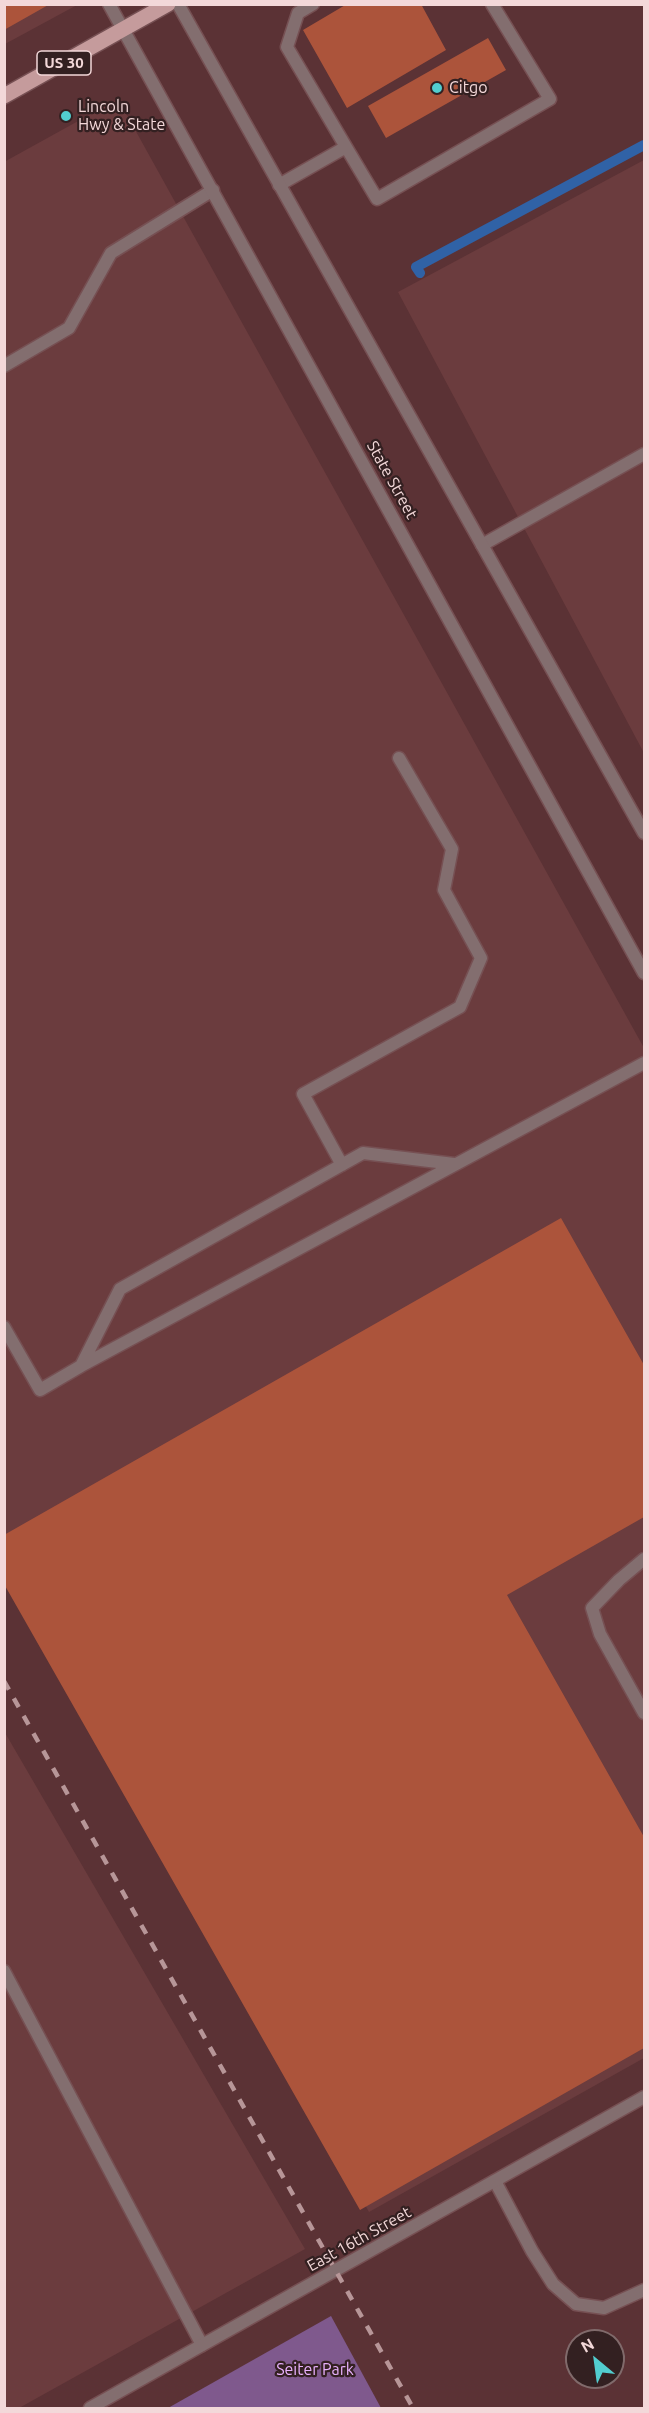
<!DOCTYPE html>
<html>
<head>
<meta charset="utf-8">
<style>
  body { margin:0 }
  #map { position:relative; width:649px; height:2413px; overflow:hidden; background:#5b3235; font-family:Ubuntu,sans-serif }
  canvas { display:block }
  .frame { position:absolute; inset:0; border:6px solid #f3d8d9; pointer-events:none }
  .north { position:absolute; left:565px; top:2329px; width:60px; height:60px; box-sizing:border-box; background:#332021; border:2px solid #806a6b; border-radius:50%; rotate:331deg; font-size:16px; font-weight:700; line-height:24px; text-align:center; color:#f3d8d9 }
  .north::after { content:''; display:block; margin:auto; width:21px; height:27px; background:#52cdcf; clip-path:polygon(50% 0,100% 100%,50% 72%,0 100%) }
</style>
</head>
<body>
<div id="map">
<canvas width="649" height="2413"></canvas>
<div class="frame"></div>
<div class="north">N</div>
</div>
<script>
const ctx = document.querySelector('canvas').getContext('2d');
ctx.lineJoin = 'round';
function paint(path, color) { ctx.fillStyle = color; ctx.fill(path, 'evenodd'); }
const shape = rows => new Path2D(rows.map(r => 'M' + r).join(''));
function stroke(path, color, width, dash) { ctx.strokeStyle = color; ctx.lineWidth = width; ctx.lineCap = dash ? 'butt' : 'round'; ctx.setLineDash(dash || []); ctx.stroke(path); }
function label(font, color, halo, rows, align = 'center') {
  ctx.font = font + ' Ubuntu,sans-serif'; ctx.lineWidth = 4.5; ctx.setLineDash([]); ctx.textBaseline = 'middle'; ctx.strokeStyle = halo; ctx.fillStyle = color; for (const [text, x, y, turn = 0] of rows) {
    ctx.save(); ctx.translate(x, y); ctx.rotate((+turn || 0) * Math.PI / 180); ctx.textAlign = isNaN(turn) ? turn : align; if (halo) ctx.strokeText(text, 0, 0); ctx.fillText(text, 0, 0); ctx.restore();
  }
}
const built = shape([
  [5,5,77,5,5,44],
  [118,99,644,1048,644,2058,369,2212,5,1561,4,162],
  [644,160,644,753,398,292],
  [4,1731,305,2249,19,2408,4,2408]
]);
const green = shape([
  [331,2316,381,2408,168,2408]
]);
const stream = shape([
  [420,273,416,267,644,145]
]);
const building = shape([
  [4,4,50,4,4,30],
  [347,4,421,4,446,50,347,108,303,30],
  [488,38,506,70,386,138,368,106],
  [561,1218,644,1365,644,1517,507,1595,644,1837,644,2048,360,2210,4,1584,4,1535]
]);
const service = shape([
  [313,4,298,13,287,47,346,147],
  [279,185,346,147,377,199,550,99,492,4],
  [4,366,69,328,111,253,213,190],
  [482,545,644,454],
  [342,1165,303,1094,460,1007,481,958,444,890,452,849,399,758],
  [4,1327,40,1390,81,1366,644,1063],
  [81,1366,120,1289,363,1153,454,1164],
  [644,1559,619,1580,592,1608,600,1634,644,1713],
  [4,1971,202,2345],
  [495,2181,532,2251,553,2284,576,2304,604,2308,644,2290]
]);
const minor = shape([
  [90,2408,644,2097]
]);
const tertiary = shape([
  [109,4,644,973],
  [178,4,644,833]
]);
const primary = shape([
  [4,96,168,4]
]);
const rail = shape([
  [4,1681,413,2408]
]);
const markers = [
  [437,88,6,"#52cdcf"],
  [66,116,6,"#52cdcf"]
];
const shields = [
  [64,63,54]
];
const shieldNames = [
  ["US 30",64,63]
];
const poiNames = [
  ["Citgo",449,88],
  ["Lincoln",78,107],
  ["Hwy & State",78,125]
];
const streetNames = [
  ["State Street",392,480,61],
  ["East 16th Street",359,2239,-29]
];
const parkNames = [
  ["Seiter Park",315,2370]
];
paint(built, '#6b3c3e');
paint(green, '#7f598d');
stroke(stream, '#3062a6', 10);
paint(building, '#ac543b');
stroke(service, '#765053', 15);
stroke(minor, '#765053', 15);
stroke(tertiary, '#765053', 15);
stroke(primary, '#765053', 18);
stroke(service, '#836e6f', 12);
stroke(minor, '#836e6f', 12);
stroke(tertiary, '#836e6f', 12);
stroke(primary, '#c59b9c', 15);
stroke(rail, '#b79698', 4.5, [10, 10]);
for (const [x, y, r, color] of markers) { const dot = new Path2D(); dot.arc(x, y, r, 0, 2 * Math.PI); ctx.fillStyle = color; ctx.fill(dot); stroke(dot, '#332021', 2); }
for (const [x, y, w] of shields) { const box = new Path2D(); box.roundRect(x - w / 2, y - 12, w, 24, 4.5); ctx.fillStyle = '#332021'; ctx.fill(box); stroke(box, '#f3d8d9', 1.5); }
label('bold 15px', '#f3d8d9', null, shieldNames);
label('16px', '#f3d8d9', '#332021', poiNames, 'left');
label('16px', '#f3d8d9', '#332021', streetNames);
label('16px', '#e9b1fe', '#332021', parkNames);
</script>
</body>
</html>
